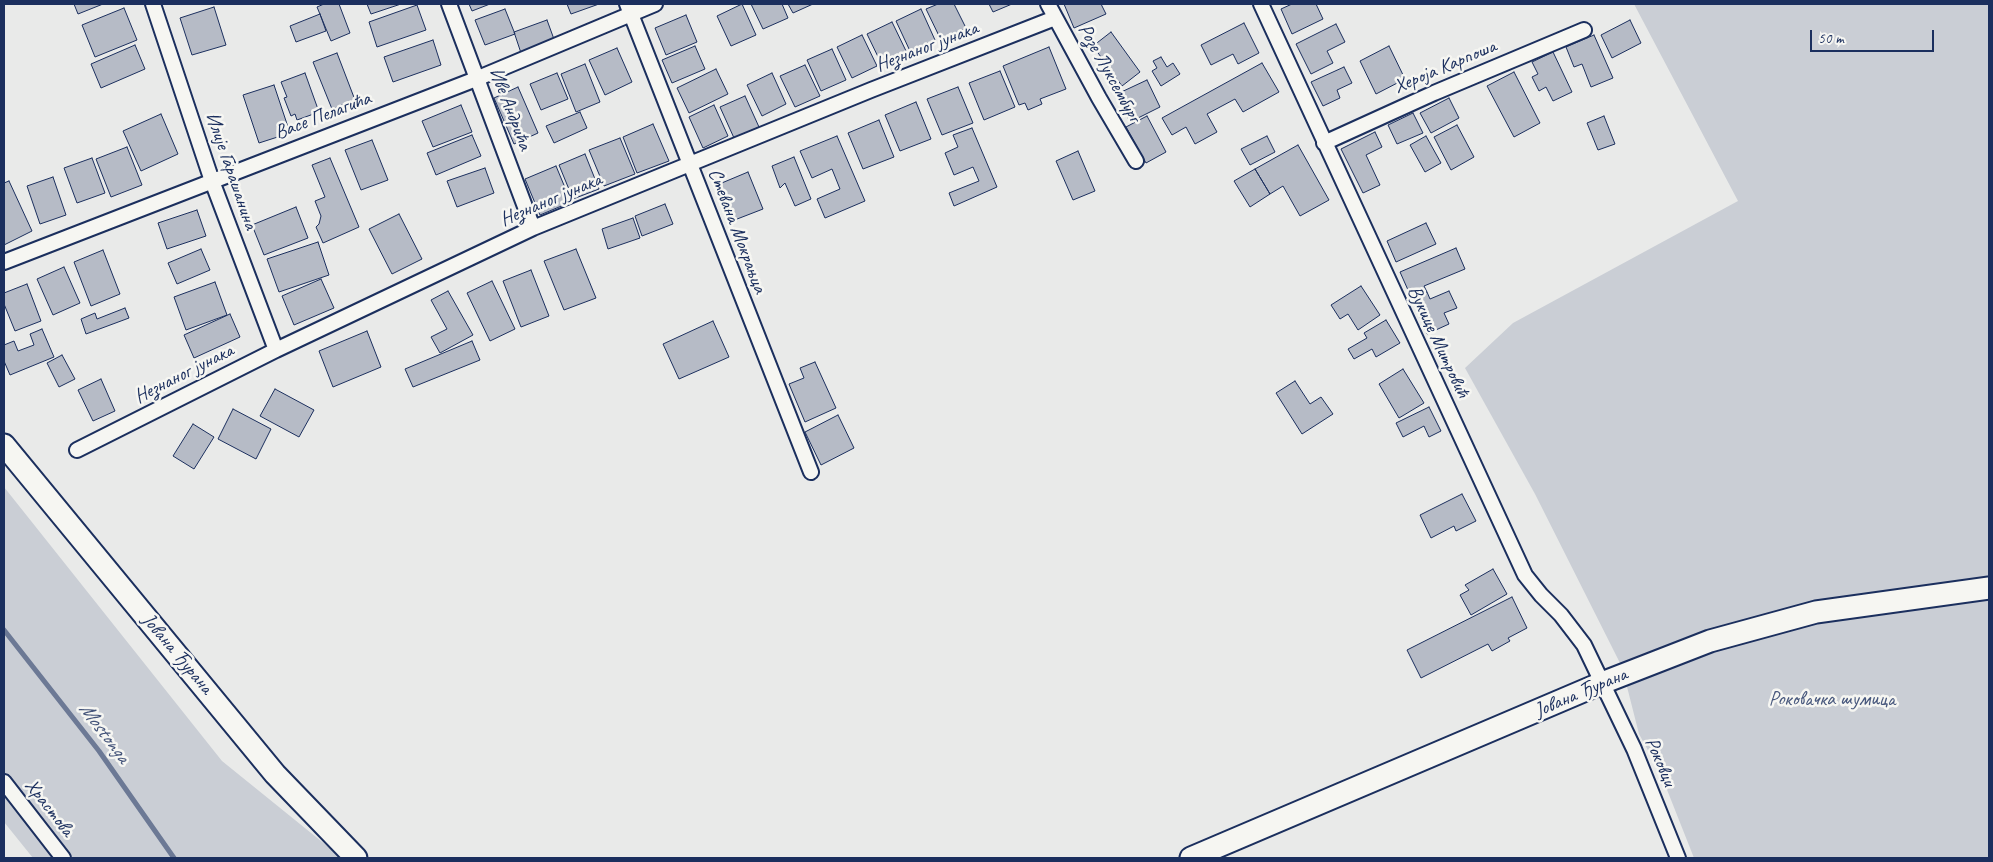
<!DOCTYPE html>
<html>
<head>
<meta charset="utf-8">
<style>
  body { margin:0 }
  #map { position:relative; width:1993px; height:862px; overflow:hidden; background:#e9eae9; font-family:Caveat,sans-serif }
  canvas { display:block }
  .frame { position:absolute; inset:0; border:5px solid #1b2f5e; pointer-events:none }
  .scale { position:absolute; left:1810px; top:30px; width:124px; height:22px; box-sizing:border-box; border:2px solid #1b2f5e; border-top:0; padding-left:6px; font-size:15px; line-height:18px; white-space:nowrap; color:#1b2f5e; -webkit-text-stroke:4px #f6f6f2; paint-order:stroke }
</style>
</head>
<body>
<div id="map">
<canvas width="1993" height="862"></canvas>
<div class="frame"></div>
<div class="scale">50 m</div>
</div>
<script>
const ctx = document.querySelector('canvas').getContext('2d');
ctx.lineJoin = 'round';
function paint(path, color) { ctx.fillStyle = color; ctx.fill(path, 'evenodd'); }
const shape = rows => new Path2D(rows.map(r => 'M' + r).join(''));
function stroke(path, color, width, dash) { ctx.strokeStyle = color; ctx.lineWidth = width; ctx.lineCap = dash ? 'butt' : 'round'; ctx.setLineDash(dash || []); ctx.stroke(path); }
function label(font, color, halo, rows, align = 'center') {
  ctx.font = font + ' Caveat,sans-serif'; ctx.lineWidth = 5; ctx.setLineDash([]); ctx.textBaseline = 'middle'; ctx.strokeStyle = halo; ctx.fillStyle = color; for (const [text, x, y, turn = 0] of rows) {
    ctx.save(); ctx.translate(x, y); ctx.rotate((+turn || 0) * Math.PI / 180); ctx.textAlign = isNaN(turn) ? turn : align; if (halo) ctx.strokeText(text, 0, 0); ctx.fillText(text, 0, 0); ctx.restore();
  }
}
const green = shape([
  [1634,4,1989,4,1989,858,1694,858,1660,772,1639,734,1622,667,1535,494,1465,368,1513,323,1738,201],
  [4,487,222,761,342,858,33,858,4,822]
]);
const stream = shape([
  [4,630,99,751,174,858]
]);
const building = shape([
  [74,4,103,4,78,14,74,4],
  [324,4,339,4,350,33,331,41,317,7,324,4],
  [367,4,401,4,371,14,367,4],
  [469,4,490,4,472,11,469,4],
  [567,4,599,4,571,14,567,4],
  [742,4,756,35,731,46,717,16,742,4],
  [751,4,782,4,788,18,763,29,751,4],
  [788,4,813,4,793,13,788,4],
  [938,4,954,4,966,28,941,40,926,9,938,4],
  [989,4,1012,4,993,12,989,4],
  [1064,4,1101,4,1106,14,1074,28,1064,4],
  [1292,4,1316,4,1323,19,1292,34,1281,9,1292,4],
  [417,5,426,30,377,47,369,22,417,5],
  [214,7,226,45,192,55,180,18,214,7],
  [124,8,137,40,95,57,82,25,124,8],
  [505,9,515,34,485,45,475,20,505,9],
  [921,9,935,40,910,51,896,21,921,9],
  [320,14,326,31,296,42,290,26,320,14],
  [686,15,697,42,666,55,655,28,686,15],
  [547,20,555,42,521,53,514,32,547,20],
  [1630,20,1641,43,1612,58,1601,35,1630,20],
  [892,22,907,53,882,65,867,34,892,22],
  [1244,23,1259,53,1238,64,1233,54,1211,65,1201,45,1244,23],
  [1336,24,1345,42,1327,51,1333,63,1311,74,1296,44,1336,24],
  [1111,32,1140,72,1122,86,1093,46,1111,32],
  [862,35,877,66,852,78,837,47,862,35],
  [1594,35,1613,78,1591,87,1582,64,1574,67,1566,47,1594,35],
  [433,40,441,65,393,82,384,57,433,40],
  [135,45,145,69,101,88,91,64,135,45],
  [695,46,705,69,672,83,662,60,695,46],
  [1389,46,1405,79,1376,94,1360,61,1389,46],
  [1049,47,1066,89,1040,99,1042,104,1028,110,1025,103,1019,105,1003,66,1049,47],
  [617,48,632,82,605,95,589,60,617,48],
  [832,49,846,80,821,91,807,60,832,49],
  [1553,52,1572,92,1553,101,1546,87,1539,91,1532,77,1538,74,1532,62,1553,52],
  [337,53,355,100,332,109,313,62,337,53],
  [1161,57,1167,67,1173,63,1180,74,1161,86,1152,71,1157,68,1153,61,1161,57],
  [1262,63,1279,92,1243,112,1235,99,1207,114,1217,132,1195,144,1186,127,1172,135,1162,118,1262,63],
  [585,64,600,102,576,112,561,74,585,64],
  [805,65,820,96,795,107,780,76,805,65],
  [1344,67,1352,83,1337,90,1340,98,1323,106,1311,82,1344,67],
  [716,69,728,94,689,113,677,88,716,69],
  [1000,71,1015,107,984,120,969,83,1000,71],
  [1514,72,1540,123,1514,137,1487,86,1514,72],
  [305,73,319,112,297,120,295,114,291,116,284,98,287,97,281,82,305,73],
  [557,73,568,99,541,110,530,84,557,73],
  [772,73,786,104,762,116,747,85,772,73],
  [1147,80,1160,107,1130,122,1117,94,1147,80],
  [274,85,290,133,259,143,243,95,274,85],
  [518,87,538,133,514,144,494,98,518,87],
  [958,87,973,123,942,135,927,99,958,87],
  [745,96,759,127,734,138,720,107,745,96],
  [1449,98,1459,118,1431,133,1420,113,1449,98],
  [916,102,931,139,900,151,885,115,916,102],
  [461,105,472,132,433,147,422,121,461,105],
  [714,105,728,136,703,148,689,117,714,105],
  [580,112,587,128,554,143,546,126,580,112],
  [1413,113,1423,133,1397,144,1388,125,1413,113],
  [161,114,178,154,141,171,123,131,161,114],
  [1147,116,1166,152,1146,163,1126,127,1147,116],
  [1604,116,1615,144,1598,150,1587,123,1604,116],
  [879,120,894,157,863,169,848,133,879,120],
  [653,124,669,161,637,173,623,137,653,124],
  [1457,125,1474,157,1451,170,1434,137,1457,125],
  [972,128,997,187,954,206,949,193,979,181,973,167,954,175,945,153,958,147,953,135,972,128],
  [1375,132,1382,147,1366,155,1380,185,1363,193,1341,149,1375,132],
  [472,135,481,156,436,175,427,153,472,135],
  [837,136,865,201,825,218,817,199,840,189,832,169,812,178,800,151,837,136],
  [1267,136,1275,152,1250,165,1241,149,1267,136],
  [1426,136,1441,163,1425,172,1410,145,1426,136],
  [620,138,635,174,604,186,589,150,620,138],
  [372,140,388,180,361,190,345,150,372,140],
  [1298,145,1329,200,1300,216,1283,186,1270,194,1255,169,1298,145],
  [127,147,142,185,111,197,96,159,127,147],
  [1078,151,1095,191,1073,200,1056,161,1078,151],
  [585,154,599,189,573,199,559,165,585,154],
  [794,157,811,199,795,206,785,183,780,188,772,166,794,157],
  [92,158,105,193,77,203,64,168,92,158],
  [330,158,359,227,323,243,316,227,319,224,321,216,315,201,325,197,312,165,330,158],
  [556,166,571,202,540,215,525,179,556,166],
  [485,168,494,193,457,207,447,181,485,168],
  [1255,169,1270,194,1250,207,1234,181,1255,169],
  [748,172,763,209,732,221,717,185,748,172],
  [53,177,66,215,40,224,27,186,53,177],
  [9,181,32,231,4,245,4,183,9,181],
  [665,204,673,224,642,236,635,216,665,204],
  [296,207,308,238,264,255,252,225,296,207],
  [197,210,206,236,167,249,158,223,197,210],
  [399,214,422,259,392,274,369,229,399,214],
  [633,218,640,238,608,249,602,229,633,218],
  [1426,223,1436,244,1396,262,1387,241,1426,223],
  [318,242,329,275,279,292,267,259,318,242],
  [1456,248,1465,269,1424,286,1427,292,1412,299,1400,272,1456,248],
  [201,249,210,270,177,284,168,263,201,249],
  [576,249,596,298,564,310,544,261,576,249],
  [103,250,120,294,91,306,74,262,103,250],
  [64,267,80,303,53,315,37,279,64,267],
  [531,270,549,316,521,327,503,281,531,270],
  [321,279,334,308,294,325,282,296,321,279],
  [492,281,515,329,490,341,467,293,492,281],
  [215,282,227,315,186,330,174,297,215,282],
  [27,284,41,321,15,331,4,304,4,293,27,284],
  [1361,286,1380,315,1358,330,1348,314,1340,319,1331,305,1361,286],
  [448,291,473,335,440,353,431,337,447,329,431,300,448,291],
  [1449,291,1457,308,1444,313,1449,324,1427,334,1412,299,1427,292,1430,299,1449,291],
  [125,308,129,318,86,334,81,319,95,313,97,319,125,308],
  [230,314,240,337,194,358,184,335,230,314],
  [1386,320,1400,343,1376,357,1372,349,1354,359,1348,349,1367,338,1364,333,1386,320],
  [713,321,729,357,679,379,663,344,713,321],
  [42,329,54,357,10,375,4,361,4,345,14,341,18,351,34,345,30,334,42,329],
  [367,331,381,367,333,387,319,351,367,331],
  [472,341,480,360,413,387,405,369,472,341],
  [62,355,75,379,59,387,47,363,62,355],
  [815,362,836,408,805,422,789,384,804,378,800,368,815,362],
  [1403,369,1424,403,1399,418,1379,384,1403,369],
  [101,379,115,411,93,421,78,390,101,379],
  [1295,381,1310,404,1321,397,1333,414,1302,434,1276,393,1295,381],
  [275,389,314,410,299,437,260,416,275,389],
  [1429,407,1441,431,1429,437,1424,426,1403,437,1396,423,1429,407],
  [233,409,271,429,256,459,218,439,233,409],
  [838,415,854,448,821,465,805,432,838,415],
  [193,424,214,437,194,469,173,456,193,424],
  [1462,494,1476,521,1456,531,1454,526,1431,538,1420,515,1462,494],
  [1493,569,1507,594,1471,615,1460,595,1469,590,1465,585,1493,569],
  [1512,597,1527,628,1508,638,1510,641,1492,651,1488,644,1421,678,1407,650,1512,597]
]);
const minor = shape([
  [153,4,212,181,276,350],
  [449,4,533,228],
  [627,4,811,472],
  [1048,4,1099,98,1136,161],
  [1261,4,1525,575,1541,595,1561,615,1584,645,1634,749,1678,858],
  [1324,143,1434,93,1584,30],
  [4,262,476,79,655,4],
  [77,450,276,350,533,228,871,90,1055,18],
  [4,782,63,858]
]);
const primary = shape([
  [4,445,275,774,356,858],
  [1191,858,1602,683,1710,641,1816,612,1989,588]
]);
const streetNames = [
  ["Незнаног јунака",927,47,-21],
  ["Хероја Карпоша",1445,67,-23],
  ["Розе Луксембург",1109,73,61],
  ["Иве Андрића",510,109,69],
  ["Васе Пелагића",323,116,-21],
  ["Илије Гарашанина",231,171,71],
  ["Незнаног јунака",551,200,-23],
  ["Стевана Мокрањца",737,231,69],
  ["Вукице Митровић",1438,342,65],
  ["Незнаног јунака",184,374,-27],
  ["Јована Ђурана",177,654,50],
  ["Јована Ђурана",1581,693,-23],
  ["Роковци",1660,762,67],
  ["Храстова",49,808,52]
];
const parkNames = [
  ["Роковачка шумица",1832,700]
];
const waterNames = [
  ["Mostonga",104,733,53]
];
paint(green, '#caced5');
stroke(stream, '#6c7995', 5);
paint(building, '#b6bbc6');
stroke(building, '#1b2f5e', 1);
stroke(minor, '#1b2f5e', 18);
stroke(primary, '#1b2f5e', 25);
stroke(minor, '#f6f6f2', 14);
stroke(primary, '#f6f6f2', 21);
label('20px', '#1b2f5e', '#f6f6f2', streetNames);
label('20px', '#47577c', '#f6f6f2', parkNames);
label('italic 21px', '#44547a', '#f6f6f2', waterNames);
</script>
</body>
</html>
